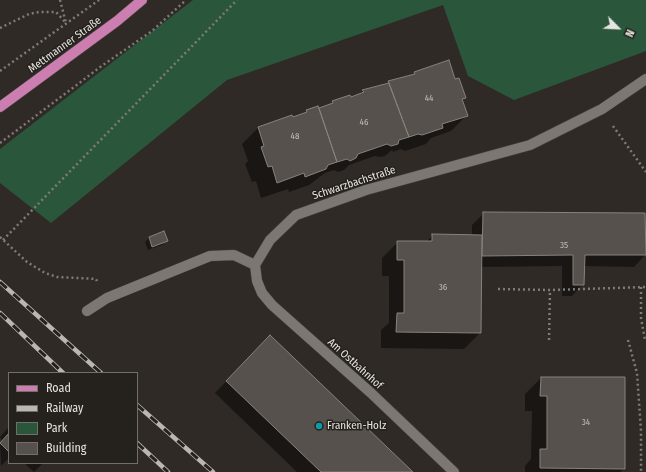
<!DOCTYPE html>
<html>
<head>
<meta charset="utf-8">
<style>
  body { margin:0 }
  #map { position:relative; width:646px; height:472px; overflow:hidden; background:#2f2a26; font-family:"Fira Sans Condensed",sans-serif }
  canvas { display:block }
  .legend { position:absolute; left:8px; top:372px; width:130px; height:92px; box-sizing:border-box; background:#25211c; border:1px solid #726f6a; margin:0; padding:5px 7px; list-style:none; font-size:12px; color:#e6e3e0 }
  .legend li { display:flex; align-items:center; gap:8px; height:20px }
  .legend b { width:20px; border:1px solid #726f6a }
  .north { position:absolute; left:598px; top:8px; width:40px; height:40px; -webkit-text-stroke:3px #25211c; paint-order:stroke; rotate:114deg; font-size:11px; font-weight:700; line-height:16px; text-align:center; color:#e6e3e0 }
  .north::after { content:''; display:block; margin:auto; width:14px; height:18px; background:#e6e3e0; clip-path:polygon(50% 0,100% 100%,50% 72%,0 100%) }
</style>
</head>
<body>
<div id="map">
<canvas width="646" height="472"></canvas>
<ul class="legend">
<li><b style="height:5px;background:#cb7eaf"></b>Road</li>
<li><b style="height:5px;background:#bab6b3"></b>Railway</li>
<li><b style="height:11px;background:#2a573b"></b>Park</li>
<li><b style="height:11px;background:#56514c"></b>Building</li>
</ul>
<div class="north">N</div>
</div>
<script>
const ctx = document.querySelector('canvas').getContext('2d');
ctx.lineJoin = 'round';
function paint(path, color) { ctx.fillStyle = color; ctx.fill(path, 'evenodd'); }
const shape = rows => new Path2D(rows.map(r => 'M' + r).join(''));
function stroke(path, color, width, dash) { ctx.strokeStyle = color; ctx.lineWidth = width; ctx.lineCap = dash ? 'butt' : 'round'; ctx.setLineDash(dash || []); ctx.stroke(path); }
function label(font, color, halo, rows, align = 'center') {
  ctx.font = font + ' "Fira Sans Condensed",sans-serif'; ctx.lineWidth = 3; ctx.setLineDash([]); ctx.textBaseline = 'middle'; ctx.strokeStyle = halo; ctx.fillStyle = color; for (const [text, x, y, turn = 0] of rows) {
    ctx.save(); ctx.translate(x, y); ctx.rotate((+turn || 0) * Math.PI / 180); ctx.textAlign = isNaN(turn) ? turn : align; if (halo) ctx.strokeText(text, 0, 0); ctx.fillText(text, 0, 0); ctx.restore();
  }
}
const green = shape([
  [193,0,646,0,646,51,514,100,468,76,443,5,227,80,51,223,0,183,0,149]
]);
const shadow = shape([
  [415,73,455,80,465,97,462,100,467,115,451,131,431,138,426,144,405,151,401,149,393,152,392,150,385,156,379,157,375,156,349,165,344,170,338,172,334,170,325,173,309,185,289,192,288,189,261,198,256,181,252,182,245,164,248,161,242,144,258,128,303,115,307,110,318,110,329,105,333,101,350,99,358,95,363,91,411,76],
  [484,213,644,214,645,255,634,267,584,266,583,284,572,296,562,296,562,266,481,267,480,333,464,349,381,348,381,330,389,323,389,276,382,276,382,258,398,242,426,242,433,235,472,236,472,225],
  [149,238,167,241,162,245,148,250,145,242],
  [258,348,411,472,297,472,215,393],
  [541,378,624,469,620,472,525,472,525,466,531,459,532,411,525,411,525,394],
  [9,427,9,458,1,466,0,443,2,441,0,437],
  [24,463,43,463,34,472]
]);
const building = shape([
  [449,60,455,79,459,78,466,98,462,99,468,116,442,124,443,128,422,135,418,134,409,137,388,81,415,74,414,72,449,60],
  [389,83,409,137,399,140,398,144,391,146,387,144,358,154,356,158,350,161,347,159,337,162,319,108,333,103,332,101,350,95,351,97,364,92,362,90,389,83],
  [318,106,337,162,328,165,326,169,305,177,304,173,277,183,272,166,268,167,261,147,264,146,258,127,292,115,293,117,307,112,306,110,318,106],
  [483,212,645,213,646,255,585,255,584,285,573,285,573,255,482,256,483,212],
  [164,231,168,241,152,247,149,237,164,231],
  [432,234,482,235,481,333,396,332,397,313,404,313,404,260,397,260,397,241,432,241,432,234],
  [270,335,413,472,321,472,226,381,270,335],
  [541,377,625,377,625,469,540,468,540,449,547,449,547,396,540,396,541,377],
  [9,433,9,452,0,443,9,433]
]);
const path = shape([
  [60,0,66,23],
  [0,28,29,14,39,12,56,12,66,23],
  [0,71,99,0],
  [613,126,646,172],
  [0,143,103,65,152,31,186,0],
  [0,237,27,262,45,273,57,277,96,279,97,281],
  [3,240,237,0],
  [641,287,641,318,645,340],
  [498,289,550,290,646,287],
  [549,340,550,290],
  [628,340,637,373,641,431,641,472]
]);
const minor = shape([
  [255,265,270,240,296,215,366,190,530,145,602,109,646,79],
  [255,265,257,281,262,293,272,305,371,393,454,472],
  [87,311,107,298,210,256,234,255,255,265]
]);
const major = shape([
  [0,107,117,21,142,0]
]);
const rail = shape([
  [0,282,101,373],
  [0,313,63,373],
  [137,405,213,472],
  [137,443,168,472]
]);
const markers = [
  [319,426,4,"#0f9aa8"]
];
const numberNames = [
  ["44",429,98],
  ["46",364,122],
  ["48",295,136],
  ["35",564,245],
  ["36",443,287],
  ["34",586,422]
];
const streetNames = [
  ["Mettmanner Straße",65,45,-36],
  ["Schwarzbachstraße",354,183,-18],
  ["Am Ostbahnhof",355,364,42]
];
const poiNames = [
  ["Franken-Holz",327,426]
];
paint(green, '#2a573b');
paint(shadow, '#0007');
paint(building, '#56514c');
stroke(building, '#87827d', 1);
stroke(minor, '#494541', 11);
stroke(major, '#494541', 11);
stroke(path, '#7f7b78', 2.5, [2, 3]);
stroke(minor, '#7c7772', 10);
stroke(major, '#cb7eaf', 10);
stroke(rail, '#bab6b3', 4.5);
stroke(rail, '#25211c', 3, [9]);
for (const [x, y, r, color] of markers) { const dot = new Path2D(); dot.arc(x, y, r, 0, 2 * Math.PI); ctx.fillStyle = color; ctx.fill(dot); stroke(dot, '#25211c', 1.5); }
label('9px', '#c2bebb', null, numberNames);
label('11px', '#e6e3e0', '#25211c', streetNames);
label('11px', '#e6e3e0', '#25211c', poiNames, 'left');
</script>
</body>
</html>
